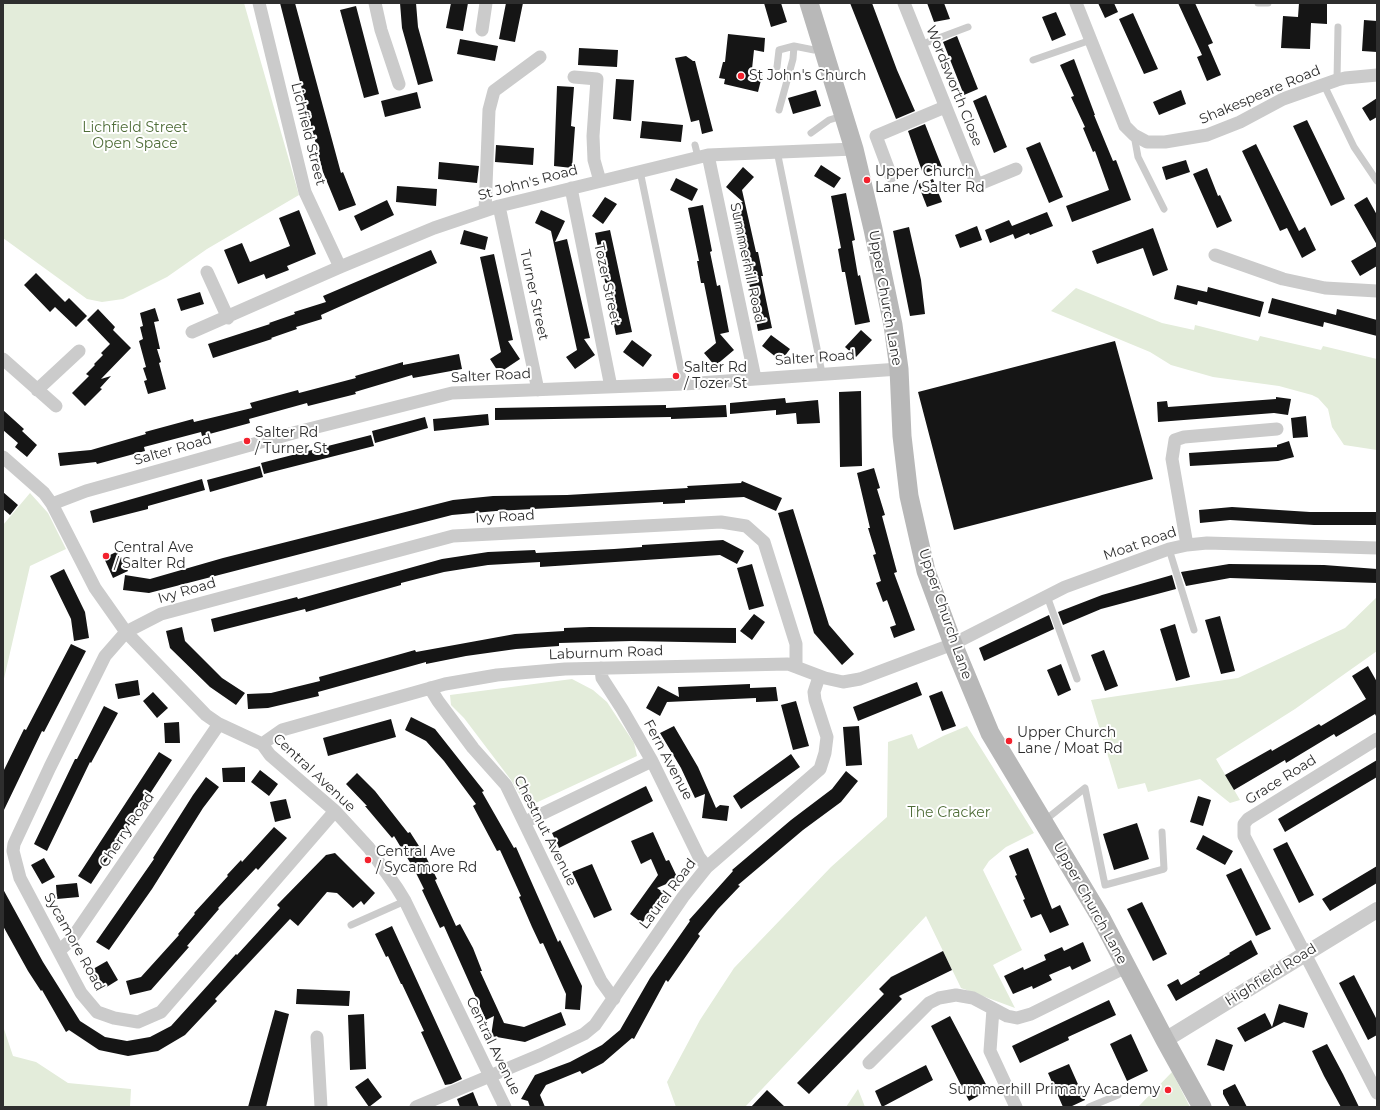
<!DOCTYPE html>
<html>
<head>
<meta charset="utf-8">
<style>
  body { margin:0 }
  #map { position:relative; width:1380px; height:1110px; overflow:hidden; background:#fff; font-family:Montserrat,sans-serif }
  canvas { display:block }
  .frame { position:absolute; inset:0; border:4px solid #2e2e2e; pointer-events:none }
</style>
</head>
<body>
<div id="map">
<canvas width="1380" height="1110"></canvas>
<div class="frame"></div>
</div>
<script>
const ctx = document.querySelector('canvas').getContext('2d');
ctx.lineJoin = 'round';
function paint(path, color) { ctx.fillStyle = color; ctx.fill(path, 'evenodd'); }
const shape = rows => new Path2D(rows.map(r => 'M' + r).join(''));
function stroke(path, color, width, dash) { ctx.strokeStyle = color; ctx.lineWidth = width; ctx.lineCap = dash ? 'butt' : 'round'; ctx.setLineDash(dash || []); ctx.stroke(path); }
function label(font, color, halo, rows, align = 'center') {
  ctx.font = font + ' Montserrat,sans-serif'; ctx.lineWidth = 4; ctx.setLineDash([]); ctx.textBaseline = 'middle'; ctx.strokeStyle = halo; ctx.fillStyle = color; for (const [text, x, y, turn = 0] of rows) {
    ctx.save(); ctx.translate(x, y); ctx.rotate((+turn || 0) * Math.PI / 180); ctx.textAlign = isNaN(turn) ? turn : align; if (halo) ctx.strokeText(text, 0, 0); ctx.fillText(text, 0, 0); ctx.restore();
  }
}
const green = shape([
  [3,3,244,3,299,195,207,249,167,277,123,299,102,302,87,299,3,238],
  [1076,288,1162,323,1194,330,1195,325,1258,341,1260,336,1321,350,1323,346,1377,359,1377,450,1344,445,1332,427,1328,409,1318,398,1312,395,1279,386,1213,377,1171,365,1150,352,1051,311],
  [30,493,48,513,66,549,30,566,3,683,3,525],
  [1377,597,1377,651,1295,709,1216,759,1240,800,1230,803,1200,779,1148,792,1145,783,1118,789,1091,700,1238,678,1345,628],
  [572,679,593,690,607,702,634,743,637,756,527,807,511,780,464,718,451,705,450,695],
  [967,726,1034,833,1006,847,989,861,983,870,1022,950,993,965,1015,1008,961,988,926,916,745,1107,676,1107,667,1082,700,1020,734,968,831,867,887,817,888,742,912,734,918,749,943,736],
  [3,1026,13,1056,36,1062,68,1083,131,1089,130,1107,3,1107],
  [1172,1072,1190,1107,1138,1107],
  [858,1089,865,1107,846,1107]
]);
const building = shape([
  [280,3,295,3,341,173,343,172,356,205,339,211,323,172],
  [400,3,416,3,418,27,433,81,418,85,402,28],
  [451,3,468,3,463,31,446,28],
  [506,3,523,3,515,42,499,39],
  [764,3,781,3,787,22,771,27],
  [850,3,872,3,897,70,915,111,896,119],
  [927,3,944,3,950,19,934,22],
  [1098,3,1114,3,1118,12,1105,18],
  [1178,3,1195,3,1213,43,1208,45,1221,75,1207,81,1197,57,1202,55],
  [1299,3,1327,3,1327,24,1311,23,1310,49,1281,48,1283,16,1298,17],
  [356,6,379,94,364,98,340,10],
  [1056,12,1066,35,1052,41,1042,17],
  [1133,13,1158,69,1144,74,1119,19],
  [1364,20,1377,21,1377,52,1362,51],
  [728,34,765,38,764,52,754,50,752,69,763,72,758,92,724,84,725,79,719,78,723,62,725,62],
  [957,36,978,89,964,95,943,42],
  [460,39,498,46,495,61,457,54],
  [579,48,618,50,617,67,578,65],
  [686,56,693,61,695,61,713,131,702,134,699,120,691,122,675,58],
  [1074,59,1095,115,1094,115,1113,161,1116,160,1131,200,1072,222,1066,206,1109,190,1095,151,1093,152,1083,128,1085,127,1071,97,1074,96,1060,65],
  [616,79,634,80,631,121,613,119],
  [557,86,574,87,571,126,575,127,572,168,554,166],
  [816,90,821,106,793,114,788,98],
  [1181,90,1186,104,1159,115,1153,102],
  [417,92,421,108,385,117,381,101],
  [986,95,1007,147,994,153,973,101],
  [1377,98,1377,117,1370,121,1362,108],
  [1307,120,1345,199,1331,206,1293,126],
  [642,121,683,125,681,142,640,138],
  [925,124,942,167,923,174,908,131],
  [1040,142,1063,197,1049,203,1026,148],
  [1256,144,1299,231,1305,227,1316,250,1302,258,1287,228,1280,231,1242,151],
  [496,145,534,148,533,165,495,162],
  [1186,160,1190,172,1166,180,1162,167],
  [439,162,479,166,477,183,438,179],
  [821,165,841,178,834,188,814,176],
  [743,167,754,177,742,190,756,252,758,252,763,276,761,276,772,328,758,331,743,250,741,251,730,204,743,202,726,187],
  [1207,168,1218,196,1220,195,1232,221,1217,228,1193,174],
  [676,178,698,189,692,201,670,190],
  [933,179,942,202,927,207,918,184],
  [397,186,437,189,436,206,396,202],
  [846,193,855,240,852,241,858,276,860,275,870,322,855,325,845,272,842,272,838,249,841,248,831,196],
  [605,197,617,204,603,224,592,216],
  [1367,197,1377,215,1377,245,1354,205],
  [387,200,394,215,361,231,354,216],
  [703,205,712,251,710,252,717,286,720,285,729,332,720,334,734,350,715,366,704,353,716,343,704,283,701,283,697,261,699,261,688,208],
  [299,210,316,254,287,266,289,270,266,279,264,274,238,284,224,250,242,243,250,262,290,246,279,218],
  [541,210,565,221,555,242,567,239,590,338,584,339,595,355,575,369,566,357,577,350,551,231,535,223],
  [1047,212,1053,226,1030,235,1029,233,1015,239,1013,234,990,243,985,230,1009,220,1012,226],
  [977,226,982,240,960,248,955,235],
  [909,227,921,280,925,314,910,316,893,231],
  [1153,228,1168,270,1153,276,1143,248,1097,264,1092,251],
  [464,230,488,237,485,250,460,244],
  [610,230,632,332,616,335,595,233],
  [1377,246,1377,266,1360,276,1351,261],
  [431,250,437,263,321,315,322,319,296,327,297,329,271,338,272,339,213,358,208,344,270,324,269,323,295,314,294,312,326,302,323,296],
  [494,254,513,340,508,341,520,359,499,373,490,359,501,352,480,257],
  [36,273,65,302,69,298,87,316,76,327,55,307,50,312,24,285],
  [1177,285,1207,292,1208,287,1264,302,1260,317,1198,301,1197,305,1174,299],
  [200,292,204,304,181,311,177,299],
  [1272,298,1336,315,1337,309,1377,320,1377,336,1324,322,1323,327,1268,313],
  [155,308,159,321,154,322,160,349,157,349,161,362,159,363,166,389,148,394,144,381,147,380,143,368,146,367,139,341,143,339,140,327,143,326,140,313],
  [98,309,115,327,113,330,131,348,101,379,111,376,100,388,102,389,85,406,72,393,89,376,86,374,95,365,94,364,103,355,101,353,110,344,87,320],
  [861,330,872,340,856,357,845,347],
  [771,335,790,349,781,361,762,346],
  [632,340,652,355,643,367,623,352],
  [1115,341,1153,479,954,530,918,392],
  [459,354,462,369,413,378,412,375,355,392,356,394,308,406,307,403,249,419,250,423,202,436,201,432,144,447,145,451,97,464,96,462,60,466,58,453,91,450,146,434,145,432,193,419,194,422,252,408,250,403,298,390,299,393,356,378,355,376,403,362,403,365],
  [861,391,862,466,840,467,839,392],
  [1276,397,1291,399,1288,415,1274,413,1158,422,1157,402,1167,401,1168,407,1276,399],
  [785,398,786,403,818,400,820,423,797,424,796,413,776,415,776,410,730,414,730,403],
  [666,405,666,408,726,405,727,417,671,419,671,417,495,420,495,408],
  [3,410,24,429,22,431,37,445,27,457,15,447,18,443,3,430],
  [488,414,489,425,434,431,433,419],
  [1306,416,1308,437,1293,438,1291,418],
  [425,417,428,428,375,443,372,431],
  [371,435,374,446,264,474,261,463],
  [1289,441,1294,457,1278,461,1190,466,1189,453,1277,447,1277,445],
  [260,466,263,477,210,492,207,480],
  [874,468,880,488,877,489,885,515,882,516,897,572,894,573,915,630,894,638,890,627,896,625,887,600,883,602,876,583,881,581,873,555,876,554,868,528,870,528,857,473],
  [202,479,205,490,148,506,148,509,93,523,90,511],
  [742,481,782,498,776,511,744,497,685,500,685,503,663,504,663,502,496,511,452,515,149,593,123,590,125,575,150,579,223,558,453,500,493,496,567,495,688,488,687,486,741,483],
  [3,492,18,505,10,515,3,509],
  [1232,507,1310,512,1377,512,1377,525,1314,525,1230,520,1200,523,1199,510],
  [793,509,829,625,854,654,842,665,814,633,778,513],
  [723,540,744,551,737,564,720,555,540,567,540,562,488,565,444,572,401,583,401,585,306,612,305,609,214,632,211,619,297,597,298,599,442,559,488,552,535,550,536,553,614,549,642,547,642,545],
  [118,551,128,571,113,578,104,558],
  [752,564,764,606,749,610,737,568],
  [1229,564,1324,565,1377,569,1377,583,1230,578,1186,586,1181,572],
  [64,569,85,612,89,638,74,641,71,619,50,576],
  [1172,575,1176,589,1101,609,1063,625,1058,612,1102,595],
  [754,614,765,622,752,640,740,631],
  [1049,615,1054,629,984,661,979,648],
  [1220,616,1235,671,1221,674,1205,620],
  [1175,624,1190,677,1176,681,1160,629],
  [182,627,185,641,222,678,245,693,236,705,210,687,170,648,166,631],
  [590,627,736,628,736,643,632,641,559,643,559,646,516,649,466,656,426,664,426,662,318,692,319,696,268,708,248,709,247,694,271,693,320,681,319,677,415,650,416,652,515,634,564,631,564,628],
  [71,644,86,651,44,732,42,731,3,812,3,772,24,729,26,730],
  [1104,650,1118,686,1105,691,1091,655],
  [1061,664,1071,690,1058,696,1047,670],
  [1368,666,1377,682,1377,718,1375,714,1336,737,1334,734,1286,763,1285,760,1234,790,1225,775,1271,749,1272,751,1319,724,1321,726,1366,699,1352,676],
  [138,680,140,695,118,699,115,684],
  [917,682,922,695,858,721,853,707],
  [750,684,750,688,776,687,778,701,756,702,756,698,667,702,660,716,646,708,658,686,679,697,678,687],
  [942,691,956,726,942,731,929,696],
  [153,692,168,708,157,718,143,701],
  [796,701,809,746,793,750,781,705],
  [104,706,118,713,91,763,90,762,47,851,34,844,75,759,77,759],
  [411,717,435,729,484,791,482,792,514,848,516,847,558,942,560,940,582,986,580,1010,565,1009,566,994,543,943,540,944,532,927,519,897,521,896,500,850,497,851,473,806,476,804,444,761,426,741,405,730],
  [391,719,396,737,328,756,323,738],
  [179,722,180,743,165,743,164,723],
  [674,726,698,767,716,808,720,805,729,806,727,821,702,818,705,794,695,798,681,768,660,733],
  [859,726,862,765,846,766,843,727],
  [159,752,172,760,91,884,78,876],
  [791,754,800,767,741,809,733,796],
  [1377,760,1377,777,1285,832,1278,819],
  [245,767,245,782,223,782,222,768],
  [260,770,278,784,269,796,251,782],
  [846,771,858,781,841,802,803,830,738,885,740,886,718,909,698,934,700,936,668,982,666,980,634,1039,632,1038,603,1063,582,1074,580,1071,546,1085,540,1095,545,1107,530,1107,528,1101,521,1099,535,1075,570,1062,602,1045,620,1030,650,978,690,921,689,920,733,871,732,870,791,820,832,789],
  [357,773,375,791,408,833,410,832,426,857,437,879,435,880,456,926,460,924,473,948,482,971,480,971,504,1023,524,1027,561,1012,566,1025,525,1042,491,1036,494,1016,486,1020,444,926,440,928,422,890,424,889,414,869,394,836,392,838,365,806,367,806,346,784],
  [206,777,219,787,203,808,152,889,109,950,96,942,154,859,153,858,193,795],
  [646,786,653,801,559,848,552,833],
  [1198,796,1211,800,1203,826,1190,822],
  [286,799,291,818,275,822,270,802],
  [1137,823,1149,859,1114,870,1103,834],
  [274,827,287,838,258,870,256,868,218,908,219,909,187,946,189,947,151,990,130,995,126,981,141,977,179,935,178,934,195,914,194,913,228,876,227,875,241,860,242,862],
  [653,832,666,861,669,860,678,879,657,888,664,893,642,923,630,914,658,875,651,859,641,864,631,841],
  [1203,835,1233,851,1225,865,1196,849],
  [1287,842,1314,895,1299,903,1273,849],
  [1028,848,1052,909,1060,905,1069,925,1050,933,1041,914,1031,918,1023,900,1025,899,1015,876,1017,875,1009,856],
  [335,853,375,893,364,905,361,901,353,908,337,893,327,892,298,926,290,919,215,999,217,1001,185,1035,158,1051,128,1056,99,1050,69,1030,66,1032,42,990,41,991,28,971,3,926,3,889,43,962,80,1021,105,1037,127,1041,150,1037,171,1026,236,954,237,955,280,908,277,905,326,855],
  [44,858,55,877,42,884,31,865],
  [592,864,612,910,594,918,572,872],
  [1377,866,1377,883,1330,911,1322,899],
  [1241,868,1271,929,1256,936,1226,875],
  [77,883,79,897,57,899,56,885],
  [1142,902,1167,954,1153,961,1127,909],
  [392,926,462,1079,451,1084,445,1085,421,1032,424,1031,402,984,401,984,388,956,386,957,375,934],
  [1251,940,1258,954,1176,1001,1167,985,1178,979,1181,985,1200,974,1199,972,1230,954,1229,953],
  [1083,942,1091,961,1072,970,1070,966,1049,975,1052,980,1033,989,1032,986,1013,994,1004,976,1023,967,1024,970,1046,960,1044,955,1062,947,1064,951],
  [943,951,952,970,899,996,902,999,809,1094,797,1083,884,994,879,989,891,977],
  [107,961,118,980,105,988,93,969],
  [1354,975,1377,1020,1377,1035,1368,1040,1339,983],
  [297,989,350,991,349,1006,296,1004],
  [1109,1000,1116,1015,1068,1037,1069,1040,1020,1063,1012,1046],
  [1279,1004,1308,1013,1304,1028,1284,1022,1245,1042,1237,1028,1265,1013,1272,1027],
  [275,1010,289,1014,266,1107,248,1107],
  [364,1014,366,1069,350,1070,348,1015],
  [950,1016,989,1090,969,1101,931,1026],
  [1131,1034,1148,1071,1127,1081,1110,1044],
  [1216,1039,1233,1045,1224,1071,1207,1065],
  [1327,1044,1343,1074,1359,1107,1341,1107,1324,1076,1312,1051],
  [1069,1064,1085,1100,1070,1107,1063,1107,1048,1073],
  [926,1065,933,1080,882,1107,875,1091],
  [368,1078,382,1097,369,1107,355,1087],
  [1235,1084,1247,1107,1230,1107,1223,1094,1223,1090],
  [767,1090,785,1107,751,1107],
  [473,1092,479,1107,460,1107,457,1099]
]);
const service = shape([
  [1258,3,1268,3],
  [920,45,968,27],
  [1033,60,1091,40],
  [777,67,779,50,794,46,814,50,821,48],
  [1337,80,1338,27],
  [1324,85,1354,147,1377,181],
  [779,110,793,59,794,46],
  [811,133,829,120,842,116],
  [1134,135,1138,157,1164,209],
  [695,145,698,157],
  [777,151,822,373],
  [640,171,684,384],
  [1169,549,1194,630],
  [1047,596,1077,679],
  [1044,821,1085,788,1105,885,1164,869,1162,832],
  [351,925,405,901],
  [1089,1107,1118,1095]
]);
const minor = shape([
  [259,3,305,192,340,267],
  [375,3,381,30,399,84],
  [904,3,977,185,1016,169],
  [1076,3,1125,126,1134,135,1147,142,1165,142,1207,135,1240,122,1283,99,1337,80,1345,78,1377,75],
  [482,30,486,3],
  [574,77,597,79,593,136,594,160,600,181],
  [708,155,755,378],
  [891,176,876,136,945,107],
  [571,188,611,387],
  [499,206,538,390],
  [485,211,489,110,494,91,540,57],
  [1215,255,1283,279,1325,288,1377,291],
  [207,272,228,318],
  [192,332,340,267,434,228,499,206,708,155,854,149],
  [3,359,56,406],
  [37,390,79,351],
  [3,457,44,493,52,504,95,588,126,632,206,715,219,724,262,744,270,755,335,811,369,848,397,888,405,901,505,1107],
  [52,504,86,491,297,432,452,393,684,384,899,369],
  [1187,545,1172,459,1175,440,1184,437,1277,429],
  [601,668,602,678,622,709,652,761,699,857,707,867],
  [430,688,438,701,473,748,506,785,601,981,614,999],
  [1377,739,1248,819,1244,824,1244,836,1377,1093],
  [262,744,282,730,445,684,497,675,565,669,788,664,825,678,843,682,860,679,953,644,1065,587,1169,549,1187,545,1207,543,1377,548],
  [335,811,161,1012,138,1022,114,1018,97,1012,81,993,20,878,13,851,14,844,50,767,105,656,126,632,161,614,453,536,721,522,746,526,764,542,796,644,796,667],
  [525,822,652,761],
  [59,951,71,940,219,724],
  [993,1009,990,1051,1016,1107],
  [317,1037,321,1107],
  [869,1063,929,1003,939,998,956,995,973,998,1007,1016,1017,1018,1031,1014,1126,967],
  [416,1107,540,1055,584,1034,595,1025,683,897,707,867,820,769,825,753,827,737,815,700,814,692,819,677]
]);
const tertiary = shape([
  [1165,1040,1377,910]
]);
const secondary = shape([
  [809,3,854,149,873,229,893,325,899,369,902,436,909,496,926,571,953,644,990,733,1101,918,1165,1040,1202,1107]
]);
const markers = [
  [741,76,4,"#f3212d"],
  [867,180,4,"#f3212d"],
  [676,376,4,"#f3212d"],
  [247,441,4,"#f3212d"],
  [106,556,4,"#f3212d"],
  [1009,741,4,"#f3212d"],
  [368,860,4,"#f3212d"],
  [1168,1090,4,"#f3212d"]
];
const poiNames = [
  ["St John's Church",749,76],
  ["Upper Church",875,172],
  ["Lane / Salter Rd",875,188],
  ["Salter Rd",684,368],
  ["/ Tozer St",684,384],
  ["Salter Rd",255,433],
  ["/ Turner St",255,449],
  ["Central Ave",114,548],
  ["/ Salter Rd",114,564],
  ["Upper Church",1017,733],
  ["Lane / Moat Rd",1017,749],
  ["Central Ave",376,852],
  ["/ Sycamore Rd",376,868],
  ["Summerhill Primary Academy",1160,1090,"right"]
];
const streetNames = [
  ["Wordsworth Close",954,86,68],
  ["Shakespeare Road",1260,95,-23],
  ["Lichfield Street",308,134,76],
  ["St John's Road",528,183,-15],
  ["Summerhill Road",747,263,78],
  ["Tozer Street",607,284,78],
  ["Turner Street",534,295,78],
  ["Upper Church Lane",885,298,80],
  ["Salter Road",815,358,-4],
  ["Salter Road",491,376,-3],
  ["Salter Road",173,450,-16],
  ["Ivy Road",505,517,-3],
  ["Moat Road",1140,544,-19],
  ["Ivy Road",187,591,-16],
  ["Upper Church Lane",945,614,71],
  ["Laburnum Road",606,653,-2],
  ["Fern Avenue",668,760,62],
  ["Central Avenue",314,773,43],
  ["Grace Road",1281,780,-32],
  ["Cherry Road",127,830,-56],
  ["Chestnut Avenue",545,831,63],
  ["Laurel Road",668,894,-53],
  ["Upper Church Lane",1090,903,61],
  ["Sycamore Road",74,942,61],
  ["Highfield Road",1271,975,-32],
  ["Central Avenue",493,1046,64]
];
const parkNames = [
  ["Lichfield Street",135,128],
  ["Open Space",135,144],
  ["The Cracker",949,813]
];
paint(green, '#e3ecda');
paint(building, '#151515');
stroke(service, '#cbcbcb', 7);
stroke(minor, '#cbcbcb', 13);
stroke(tertiary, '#cbcbcb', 16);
stroke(secondary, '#b8b8b8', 19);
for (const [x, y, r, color] of markers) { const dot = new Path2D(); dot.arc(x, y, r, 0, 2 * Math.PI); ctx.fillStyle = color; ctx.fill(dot); stroke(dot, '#fff', 1.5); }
label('14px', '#2e2e2e', '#fff', poiNames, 'left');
label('14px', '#2e2e2e', '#fff', streetNames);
label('14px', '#4f6d38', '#fff', parkNames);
</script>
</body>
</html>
